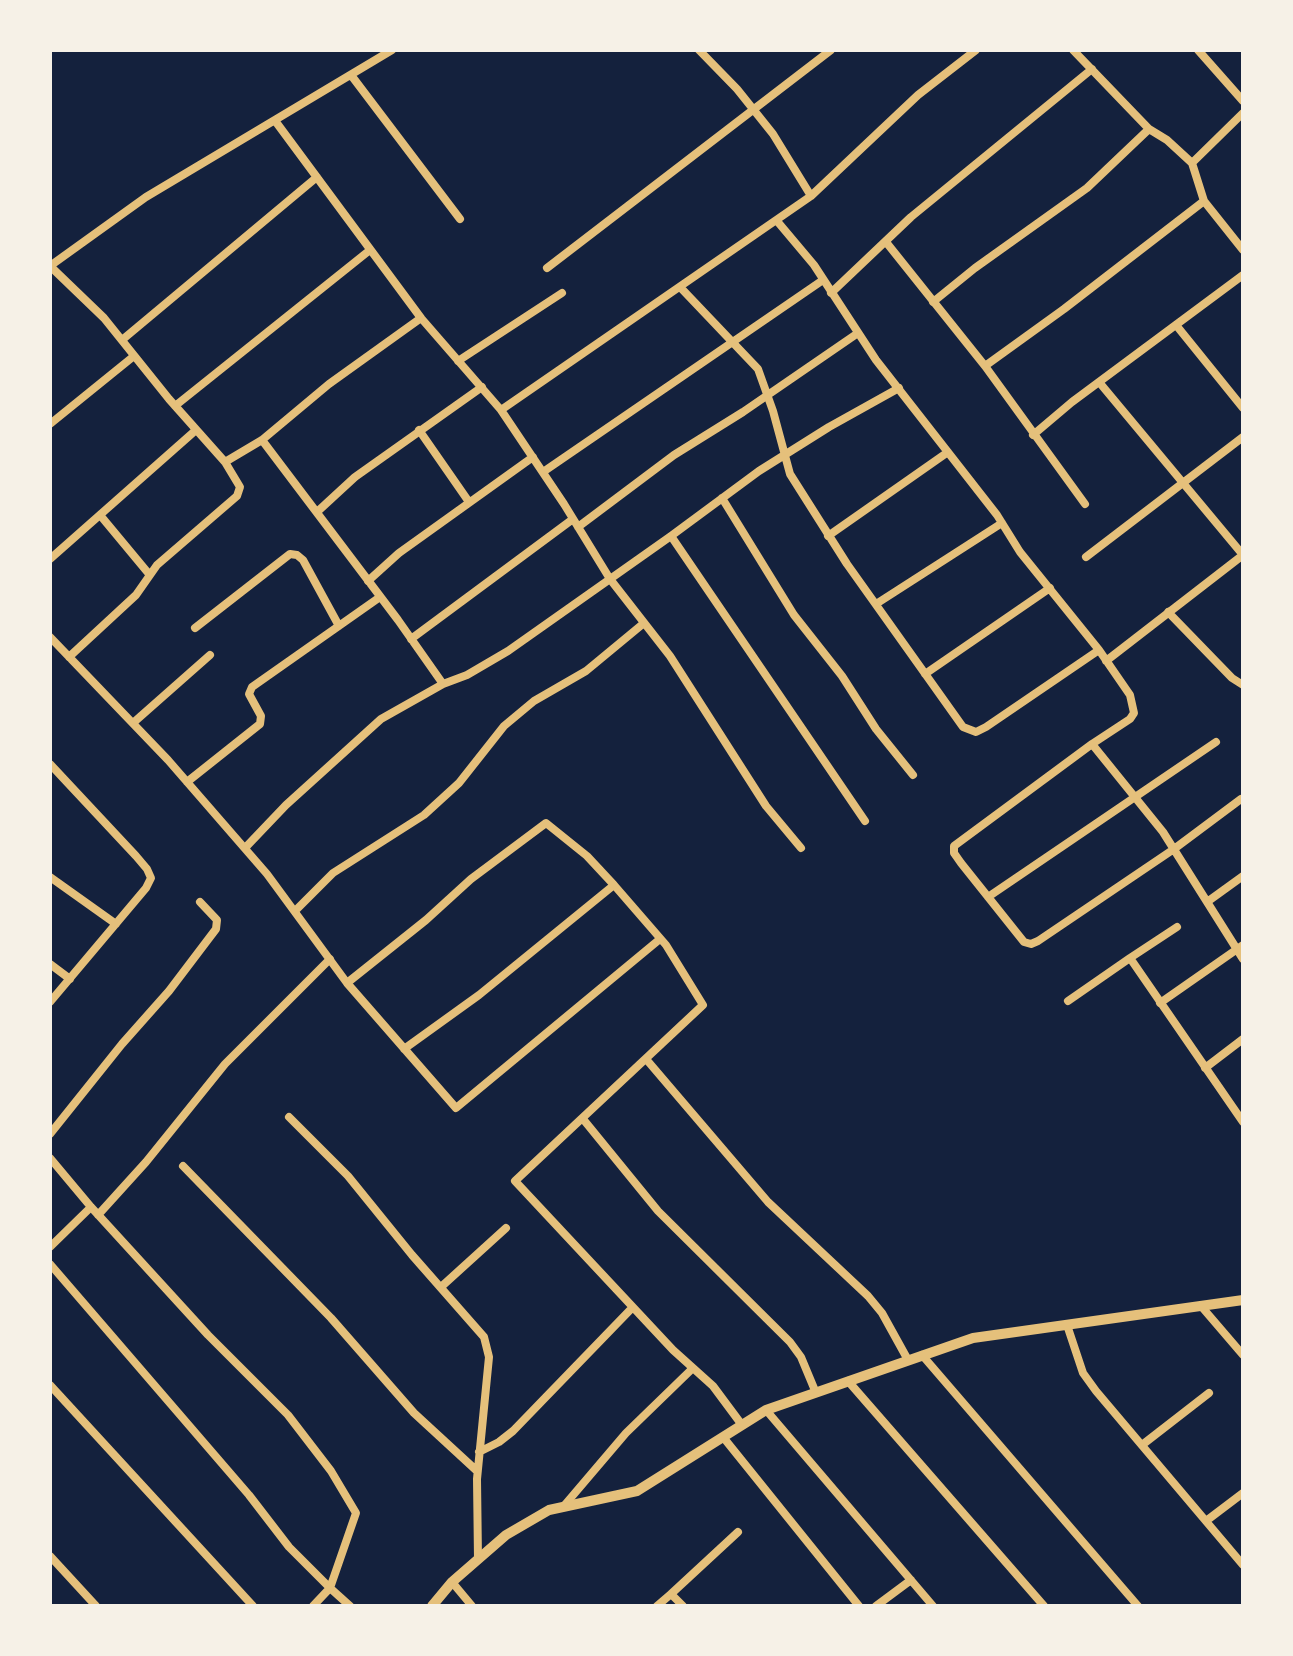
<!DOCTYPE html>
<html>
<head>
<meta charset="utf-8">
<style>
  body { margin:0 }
  #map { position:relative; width:1293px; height:1656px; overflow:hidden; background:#14213d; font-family:Literata,serif }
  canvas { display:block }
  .frame { position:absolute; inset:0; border:52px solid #f6f1e7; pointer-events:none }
</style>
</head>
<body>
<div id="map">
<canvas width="1293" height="1656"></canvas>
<div class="frame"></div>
</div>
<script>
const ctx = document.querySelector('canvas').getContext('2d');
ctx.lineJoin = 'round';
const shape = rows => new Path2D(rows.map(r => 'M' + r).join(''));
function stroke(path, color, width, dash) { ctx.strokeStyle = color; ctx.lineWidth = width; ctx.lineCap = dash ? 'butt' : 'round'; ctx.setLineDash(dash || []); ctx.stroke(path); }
const minor = shape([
  [699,50,737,89,773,134,811,196],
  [1073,50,1149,129,1167,140,1192,163,1204,201,1243,250],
  [1198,50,1243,101],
  [351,75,460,219],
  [276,122,421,318],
  [1192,163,1243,113],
  [777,221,814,265,876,360,997,515,1020,552,1099,650,1130,695,1134,713,1130,719,1092,744,1163,832,1243,959],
  [886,242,985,366,1085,504],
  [50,266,104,318,169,399,225,462,262,440,329,384,421,318,501,410,811,196,918,95,976,50],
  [50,266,146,197,392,50],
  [547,268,831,50],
  [680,287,758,369,773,411,790,474,847,564,963,727,976,732,986,727,1099,650],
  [831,293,911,217,1092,69],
  [933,302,975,268,1087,188,1149,129],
  [1176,325,1243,408],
  [122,340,317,177],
  [458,361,562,293],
  [985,366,1064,309,1204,201],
  [1099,382,1243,555],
  [175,406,370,250],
  [501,410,564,504,610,579,670,656,766,806,801,848],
  [50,424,134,356],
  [419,430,469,502],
  [1033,435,1072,402,1243,275],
  [262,440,398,620,443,684],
  [543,472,823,280],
  [722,498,794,615,842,676,876,729,913,775],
  [317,512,355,477,482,387],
  [100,515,149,574],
  [578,527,674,455,743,412,858,333],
  [671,536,865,821],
  [828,536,948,452],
  [1086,557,1243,437],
  [50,559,196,430],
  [368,581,399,553,533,457],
  [876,604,1002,523],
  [1168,612,1232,678,1243,685],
  [195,628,290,554,297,555,303,560,339,626],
  [50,637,168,760,267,874,347,983,456,1108,660,939],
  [411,639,573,519],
  [69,657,136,595,157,565,237,496,240,487,225,462],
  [1106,661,1243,555],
  [925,674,1050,588],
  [133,723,210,655],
  [1092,744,954,846,954,853,961,863,1024,942,1031,944,1038,941,1174,849,1241,799],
  [50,764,136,856,147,869,151,878,146,888,50,1002],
  [187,782,260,724,261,716,249,694,252,687,380,597],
  [245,848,286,805,381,719,443,684,467,675,508,651,671,536,759,471,829,427,899,388],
  [50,877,116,924],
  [988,897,1216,742],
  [1207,902,1243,876],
  [295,911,333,873,424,815,459,783,504,726,534,701,586,671,644,623],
  [1130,958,1177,927],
  [50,964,70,979],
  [347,983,426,920,471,879,546,823,587,856,614,885,666,945,703,1005,515,1181,673,1350,713,1386,742,1425],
  [1068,1001,1130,958,1243,1122],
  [1160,1003,1243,945],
  [404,1049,479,995,614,885],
  [646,1059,768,1202,868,1296,882,1313,908,1360],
  [1205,1068,1243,1039],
  [289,1117,348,1176,412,1255,484,1337,489,1357,477,1479,478,1559],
  [583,1119,658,1211,790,1342,801,1357,816,1393],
  [50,1134,122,1044,169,991,216,929,217,920,200,902],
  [50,1158,91,1207,208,1335,288,1415,331,1471,356,1513,330,1588,350,1606],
  [183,1166,331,1318,414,1413,477,1471],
  [98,1215,146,1162,225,1064,330,959],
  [50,1247,91,1207],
  [50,1264,249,1495,289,1547,330,1588,313,1606],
  [441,1287,506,1228],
  [1201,1306,1243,1355],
  [1067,1325,1083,1373,1096,1391,1243,1565],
  [922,1355,1138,1606],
  [848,1381,1044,1606],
  [50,1385,253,1606],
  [766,1410,933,1606],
  [723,1437,859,1606],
  [1142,1445,1209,1393],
  [479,1452,499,1442,513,1431,632,1308],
  [563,1507,626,1433,693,1368],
  [1206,1521,1243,1493],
  [50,1556,96,1606],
  [452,1582,472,1606],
  [671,1594,738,1532],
  [657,1606,671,1594,683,1606],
  [876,1606,911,1580]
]);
const tertiary = shape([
  [432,1606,452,1582,506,1535,549,1510,637,1491,766,1410,973,1338,1243,1300]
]);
stroke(minor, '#e5c07b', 8);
stroke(tertiary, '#e5c07b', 10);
</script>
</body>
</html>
